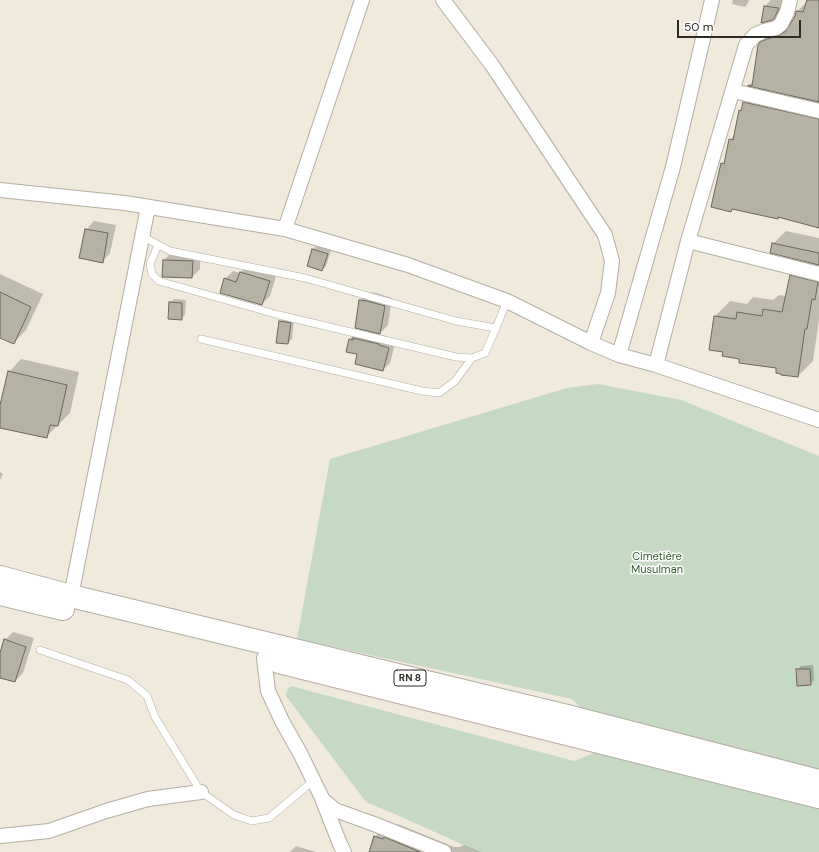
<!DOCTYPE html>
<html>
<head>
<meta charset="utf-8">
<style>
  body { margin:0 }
  #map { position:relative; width:819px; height:852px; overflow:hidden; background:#efeadc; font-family:"DM Sans",sans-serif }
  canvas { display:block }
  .scale { position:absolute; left:677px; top:20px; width:124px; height:18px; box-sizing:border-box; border:2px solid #2d2b26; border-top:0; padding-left:5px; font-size:12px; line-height:14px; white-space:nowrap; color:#2d2b26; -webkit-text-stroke:3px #fff; paint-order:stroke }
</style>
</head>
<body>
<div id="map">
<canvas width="819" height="852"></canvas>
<div class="scale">50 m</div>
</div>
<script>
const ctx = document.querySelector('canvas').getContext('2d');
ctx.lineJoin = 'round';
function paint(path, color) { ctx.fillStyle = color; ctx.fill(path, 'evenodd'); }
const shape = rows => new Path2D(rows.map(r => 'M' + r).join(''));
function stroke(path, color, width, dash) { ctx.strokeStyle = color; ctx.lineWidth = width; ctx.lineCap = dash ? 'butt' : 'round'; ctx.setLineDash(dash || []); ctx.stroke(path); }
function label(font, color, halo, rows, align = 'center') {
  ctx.font = font + ' "DM Sans",sans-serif'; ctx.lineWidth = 3; ctx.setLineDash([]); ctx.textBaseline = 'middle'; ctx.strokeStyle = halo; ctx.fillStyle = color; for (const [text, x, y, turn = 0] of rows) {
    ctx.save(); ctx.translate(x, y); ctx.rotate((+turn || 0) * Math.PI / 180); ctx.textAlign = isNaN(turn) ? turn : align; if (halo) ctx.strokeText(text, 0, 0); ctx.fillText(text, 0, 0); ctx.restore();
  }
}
const green = shape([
  [598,384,681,400,819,456,819,777,595,723,572,699,297,639,330,459,567,388],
  [291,686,574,761,604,749,819,805,819,852,479,852,397,815,366,802,286,696,287,690]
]);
const shadow = shape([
  [733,0,749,0,748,3,745,7,732,4],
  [771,0,791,0,774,18,764,7],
  [806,0,819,0,819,227,778,217,734,208,731,211,722,164,725,160,730,140,735,135,740,111,743,108,744,103,760,87,749,85,754,80,759,45,776,28,792,22,797,11,805,4],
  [94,221,116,225,110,253,102,262,86,230],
  [786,231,819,238,819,320,813,361,798,376,777,368,741,358,724,351,715,316,730,301,747,304,753,297,773,300,779,295,787,296,791,276,806,261,773,244],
  [317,246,331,250,326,266,322,270,313,249],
  [172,252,200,253,200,269,192,277,164,260],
  [249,264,277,273,270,296,262,304,225,279,233,271,240,273],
  [0,274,43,294,26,330,13,343,0,336],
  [368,292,376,293,392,298,388,325,380,333,360,300],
  [174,299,186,300,185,315,181,319,170,303],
  [284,318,294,319,292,339,288,343,280,321],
  [362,331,386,336,386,337,396,340,390,363,383,370,358,354,350,339,357,332,360,332],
  [21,359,79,372,70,413,46,437,0,427,0,410,9,372],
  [0,472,3,474,0,480],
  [13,632,34,638,23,673,15,681,0,677,0,654,5,640],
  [813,665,814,680,810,684,797,670,801,666],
  [388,823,396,826,398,824,454,847,460,847,464,845,481,852,370,852,375,837],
  [296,846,316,852,290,852]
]);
const building = shape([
  [807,0,819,0,819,102,748,86,748,85,752,86,758,45,760,42,767,39,778,36,786,31,795,16,796,11,803,12,807,0],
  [764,6,779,8,774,19,772,20,761,23,764,6],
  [743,102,819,119,819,228,778,217,778,219,732,209,731,212,711,207,721,163,724,164,729,139,733,140,739,110,741,111,743,102],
  [85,229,108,233,103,263,79,258,85,229],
  [772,243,819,253,819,265,770,253,772,243],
  [312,249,328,254,322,271,307,266,312,249],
  [163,260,193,261,192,278,162,277,163,260],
  [240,272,270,281,262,305,220,293,224,278,236,282,240,272],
  [790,275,818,282,815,300,812,299,807,329,805,329,798,377,781,375,781,374,776,373,776,368,739,363,739,359,722,356,723,352,709,350,714,316,736,319,737,312,762,316,763,309,782,312,790,275],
  [0,292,31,307,14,344,0,338,0,292],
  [359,300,367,301,385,306,380,334,355,328,359,300],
  [169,302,182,303,182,320,168,319,169,302],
  [279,321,291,323,288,344,276,343,279,321],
  [353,338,379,344,379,345,389,348,383,371,355,364,357,354,346,352,349,339,353,340,353,338],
  [8,371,67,385,58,426,50,425,47,438,0,428,0,405,8,371],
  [4,639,26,647,15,682,0,678,0,653,4,639],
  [796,669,810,669,811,685,797,686,796,669],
  [374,836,383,839,384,837,420,852,369,852,374,836]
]);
const lane = shape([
  [142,236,170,251,305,278,456,321,496,328,507,301],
  [158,245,150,264,152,274,159,281,279,315,456,357,472,358,485,353,496,328],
  [201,339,422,391,439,393,455,381,472,358],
  [40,650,128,680,147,696,155,717,201,792,234,815,252,821,269,818,313,781]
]);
const street = shape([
  [443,0,492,65,605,235,612,261,608,293,591,343],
  [733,91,819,111],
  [0,190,125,203,285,229,408,265,507,301,591,343,619,355,656,365,819,420],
  [285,229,362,0],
  [688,241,819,274],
  [619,355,673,167,712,0],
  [656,365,688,241,746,45,755,35,764,31,776,28,781,24,787,12,790,0],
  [71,596,148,207],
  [264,658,268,691,283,723,300,753,323,800,335,810,374,824,444,852],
  [323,801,340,844,344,852],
  [0,836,49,831,106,811,148,799,201,792]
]);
const highway = shape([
  [0,577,71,596,567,716,819,781],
  [0,594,63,609],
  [279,662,819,797]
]);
const shields = [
  [410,678,32]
];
const shieldNames = [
  ["RN 8",410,678]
];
const parkNames = [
  ["Cimetière",657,557],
  ["Musulman",657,570]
];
paint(green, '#c5d9c3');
paint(shadow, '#0003');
paint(building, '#b5b1a3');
stroke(building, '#6b675b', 1);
stroke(lane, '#b3aea1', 8);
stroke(street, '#b3aea1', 16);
stroke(highway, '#b3aea1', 24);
stroke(lane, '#fff', 7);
stroke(street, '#fff', 14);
stroke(highway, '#fff', 22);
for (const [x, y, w] of shields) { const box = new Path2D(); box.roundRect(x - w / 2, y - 8, w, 16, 3); ctx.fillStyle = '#fff'; ctx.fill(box); stroke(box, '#2d2b26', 1); }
label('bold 10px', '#2d2b26', null, shieldNames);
label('11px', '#335f31', '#fff', parkNames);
</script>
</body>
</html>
